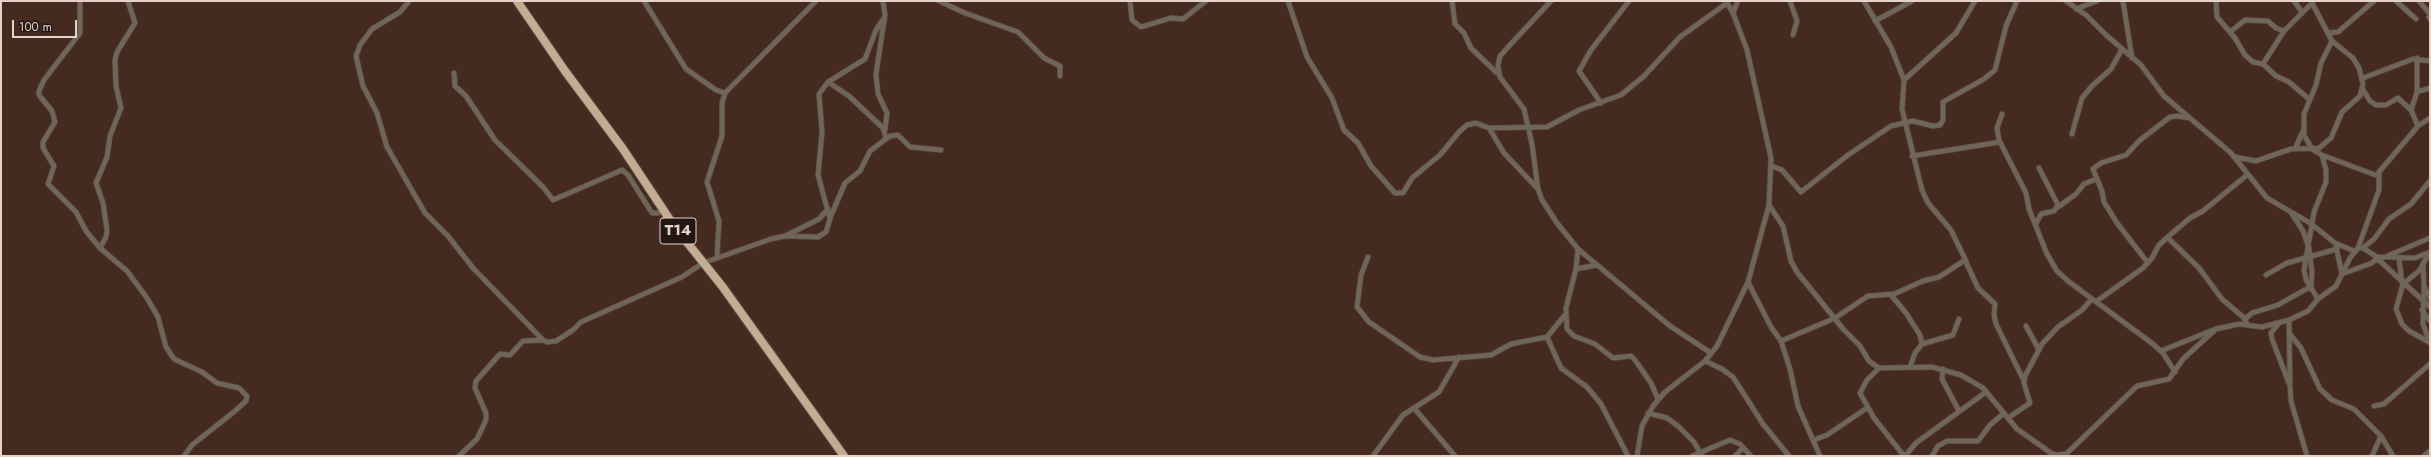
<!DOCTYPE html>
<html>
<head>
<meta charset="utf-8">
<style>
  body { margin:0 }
  #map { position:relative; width:2431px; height:457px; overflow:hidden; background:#452b1f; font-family:Jost,sans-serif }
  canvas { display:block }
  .frame { position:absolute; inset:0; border:2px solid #e4d2cb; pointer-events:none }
  .scale { position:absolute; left:12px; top:20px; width:65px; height:18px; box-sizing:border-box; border:2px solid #e4d2cb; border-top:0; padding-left:5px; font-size:12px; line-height:14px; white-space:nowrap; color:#e4d2cb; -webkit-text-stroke:3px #231712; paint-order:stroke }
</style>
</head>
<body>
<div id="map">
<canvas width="2431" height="457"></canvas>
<div class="frame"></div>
<div class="scale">100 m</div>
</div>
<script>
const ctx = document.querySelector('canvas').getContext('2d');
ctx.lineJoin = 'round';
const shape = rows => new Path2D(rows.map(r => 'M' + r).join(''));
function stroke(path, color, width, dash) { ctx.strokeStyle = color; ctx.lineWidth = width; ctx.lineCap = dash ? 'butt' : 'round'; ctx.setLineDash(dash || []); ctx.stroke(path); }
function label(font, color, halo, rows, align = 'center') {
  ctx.font = font + ' Jost,sans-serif'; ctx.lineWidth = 4; ctx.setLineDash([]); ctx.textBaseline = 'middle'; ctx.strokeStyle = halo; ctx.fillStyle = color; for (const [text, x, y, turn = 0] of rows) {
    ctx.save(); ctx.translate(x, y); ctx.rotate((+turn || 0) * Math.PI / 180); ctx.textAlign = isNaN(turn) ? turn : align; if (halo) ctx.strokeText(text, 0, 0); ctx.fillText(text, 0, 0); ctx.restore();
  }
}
const street = shape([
  [80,1,80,33,44,80,39,91,39,95,52,111,55,122,43,142,43,148,54,166,48,184,76,212,86,231,100,248,127,271,147,298,158,317,166,347,174,359,202,372,217,383,239,388,247,396,246,401,235,411,192,445,184,456],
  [409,1,400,12,372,29,360,45,356,56,363,86,377,113,387,147,425,213,448,236,473,268,543,340,547,342,556,341,573,330,581,322,682,277,703,263,771,239,785,236,818,237,826,232,830,219,818,175,822,132,819,94,828,82,865,59,876,30,884,18],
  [644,1,686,69,716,90,725,93],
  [883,1,885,15,876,74,878,94,887,113,885,130],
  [939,1,965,13,1018,32,1044,58,1060,66,1060,76],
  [1130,1,1132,20,1141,27,1171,18,1183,19,1206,1],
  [1288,1,1307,57,1332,98,1344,130,1358,143,1371,166,1395,193,1403,193,1412,178,1440,155,1459,132,1467,125,1476,123,1489,128,1504,153,1538,189],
  [1452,1,1455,24,1464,33,1471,48,1497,73],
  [1551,1,1510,45,1500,56,1498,66,1500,77,1524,109,1532,144,1538,189,1542,200,1557,223,1578,249,1670,326,1711,353],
  [1790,1,1797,21,1793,35],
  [1864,1,1891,47,1904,80,1902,109,1922,190,1928,203,1951,230,1966,261],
  [2066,1,2086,15,2106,35,2141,65,2164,96,2231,153,2267,198,2310,223,2335,243,2354,251],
  [2123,1,2132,58],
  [2216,1,2217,17,2235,38,2245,55,2253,62,2263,64,2276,76,2289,82,2309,99],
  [2294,1,2302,12],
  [2396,1,2416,19],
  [2419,1,2430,14],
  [2076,9,2097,1],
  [1733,13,1738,1],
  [2429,17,2430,19],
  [1875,21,1912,1],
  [2230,32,2245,20,2268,21,2276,28,2284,31],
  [2328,33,2338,32,2374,1],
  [2332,41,2321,63,2316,85,2304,114,2304,135,2312,149,2322,155,2378,176],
  [2417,58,2417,92,2411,110,2418,126],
  [2263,64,2284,31,2312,3],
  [454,73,455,86,466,96,495,140,543,187,553,200,622,170,628,175,652,213,658,213,663,210],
  [2363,78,2413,59,2430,61],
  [1904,80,1956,33,1975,1],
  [828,82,849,96,883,128,886,138],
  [2362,88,2370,101,2376,105,2386,105,2398,98,2411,110],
  [2417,92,2430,88],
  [1601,103,1579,71,1591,50,1629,1],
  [2002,114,1997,128,1999,140,2026,193,2029,209,2047,254,2057,271,2068,281,2153,344,2163,353,2175,372],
  [1489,128,1547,127,1579,110,1621,95,1644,76,1680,37,1727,3],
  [2072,134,2082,98,2092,86,2111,69,2122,49],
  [2295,149,2303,131],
  [1912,156,2000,142],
  [2235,157,2256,161,2291,149,2319,148,2331,138,2342,112,2360,96,2363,84,2359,68,2353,58,2332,41,2311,1],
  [1772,166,1782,170,1801,192,1848,155,1891,126,1913,121,1933,126,1940,125,1943,120,1943,102,1984,79,1995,70,2006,26,2017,1],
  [1769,205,1783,226,1791,261,1797,272,1844,330,1860,346,1869,361,1879,368],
  [2058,207,2076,194,2084,184,2096,179],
  [2292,214,2303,231,2309,248,2312,272,2311,289],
  [830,218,845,183,860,171,870,151,890,136,898,135,910,147,941,150],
  [2036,224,2041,214,2054,211,2058,205,2039,168],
  [785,236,819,219,828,209],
  [2168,238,2199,268,2222,299,2243,317,2248,325],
  [2336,246,2342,274,2372,263,2375,260,2381,261],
  [100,248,106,237,107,230,103,203,96,183,107,157,110,136,121,108,116,86,115,60,117,52,135,23,128,1],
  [2358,248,2379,190,2379,172,2418,126,2430,118],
  [2363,248,2374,239,2389,219,2411,204,2430,181],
  [1578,249,1576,269,1566,308,1567,329,1574,336,1595,344,1613,358,1631,356,1635,360,1651,383,1658,399],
  [1368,257,1361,275,1357,307,1369,322,1420,357,1433,360,1491,355,1511,344,1547,337,1565,315],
  [2387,257,2415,258,2430,252],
  [717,258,719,221,707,182,722,136,722,103,725,93,816,1],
  [2399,258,2402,283],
  [2380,261,2430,307],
  [2148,263,2117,223,2104,202,2102,191,2093,169,2101,163,2126,155,2140,140,2170,117,2177,116,2189,118],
  [2423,265,2424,286,2430,299],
  [1576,269,1597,265],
  [2266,275,2287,263,2337,249],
  [1748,282,1771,327,1781,341,1790,369,1798,406,1820,456],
  [2424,286,2423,324,2430,343],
  [1891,295,1906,313,1920,335,1922,344],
  [2318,299,2306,280,2304,270,2314,212,2326,182,2326,170,2322,155],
  [2097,301,2143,268,2152,258,2159,245,2170,235,2190,218,2203,211,2247,175],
  [2422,310,2430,321],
  [2245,319,2252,313,2278,305,2310,287],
  [2289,320,2290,382],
  [2279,323,2271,333,2272,339,2290,386,2291,401,2307,456],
  [2026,326,2039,350],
  [2289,333,2301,348,2320,389,2332,400,2354,409,2381,436,2393,456],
  [1547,337,1561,368,1587,387,1601,404,1628,456],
  [1781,341,1835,318,1868,296,1894,294,1923,281,1939,277,1965,260,1978,288,1995,304,1994,315,1996,324,2024,381],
  [2429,342,2409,331,2402,324,2396,309,2403,284,2419,271,2430,252],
  [2161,351,2213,330],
  [1705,361,1722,369,1733,377,1763,424,1789,456],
  [1910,367,1915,353,1922,344,1953,335,1959,319],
  [1943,369,1942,379,1959,411],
  [2374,406,2384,404,2430,364],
  [1414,408,1455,456],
  [1648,413,1667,418,1678,426,1694,442,1702,456],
  [2008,418,2030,403,2024,383,2025,376,2042,344,2058,327,2082,310,2092,299],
  [1814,440,1827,435,1867,408],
  [459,456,477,439,486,420,486,413,475,388,476,381,500,354,510,355,523,341,543,340],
  [1373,456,1403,415,1439,392,1459,357],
  [1637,456,1642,426,1653,406,1665,392,1705,361,1717,346,1748,282,1769,205,1771,158,1747,50,1733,13,1726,1],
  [1692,456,1730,440,1740,444,1751,456],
  [1735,456,1743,448],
  [1904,456,1874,418,1860,393,1867,380,1879,368,1932,367,1961,375,1983,388,2017,429,2051,453,2057,455,2064,454],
  [1905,456,1916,443,1986,392],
  [1932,456,1938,446,1947,441,1978,441,1990,425,2004,413],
  [2064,456,2137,386,2169,379,2183,359,2216,329,2239,324,2262,327,2289,320,2308,311,2318,299,2336,286,2350,258,2358,248,2363,248,2377,257,2385,257,2430,238],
  [2372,456,2381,436],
  [2424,456,2430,451]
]);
const highway = shape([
  [517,1,565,71,623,149,674,226,722,286,844,456]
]);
const shields = [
  [678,231,36]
];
const shieldNames = [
  ["T14",678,231]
];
stroke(street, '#62493e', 6);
stroke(highway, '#62493e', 10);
stroke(street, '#6f665b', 4.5);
stroke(highway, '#c2ac92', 8);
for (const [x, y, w] of shields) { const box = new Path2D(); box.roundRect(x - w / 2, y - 13, w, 26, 3); ctx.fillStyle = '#231712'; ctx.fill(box); stroke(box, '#e4d2cb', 1); }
label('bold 15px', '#e4d2cb', null, shieldNames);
</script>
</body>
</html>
